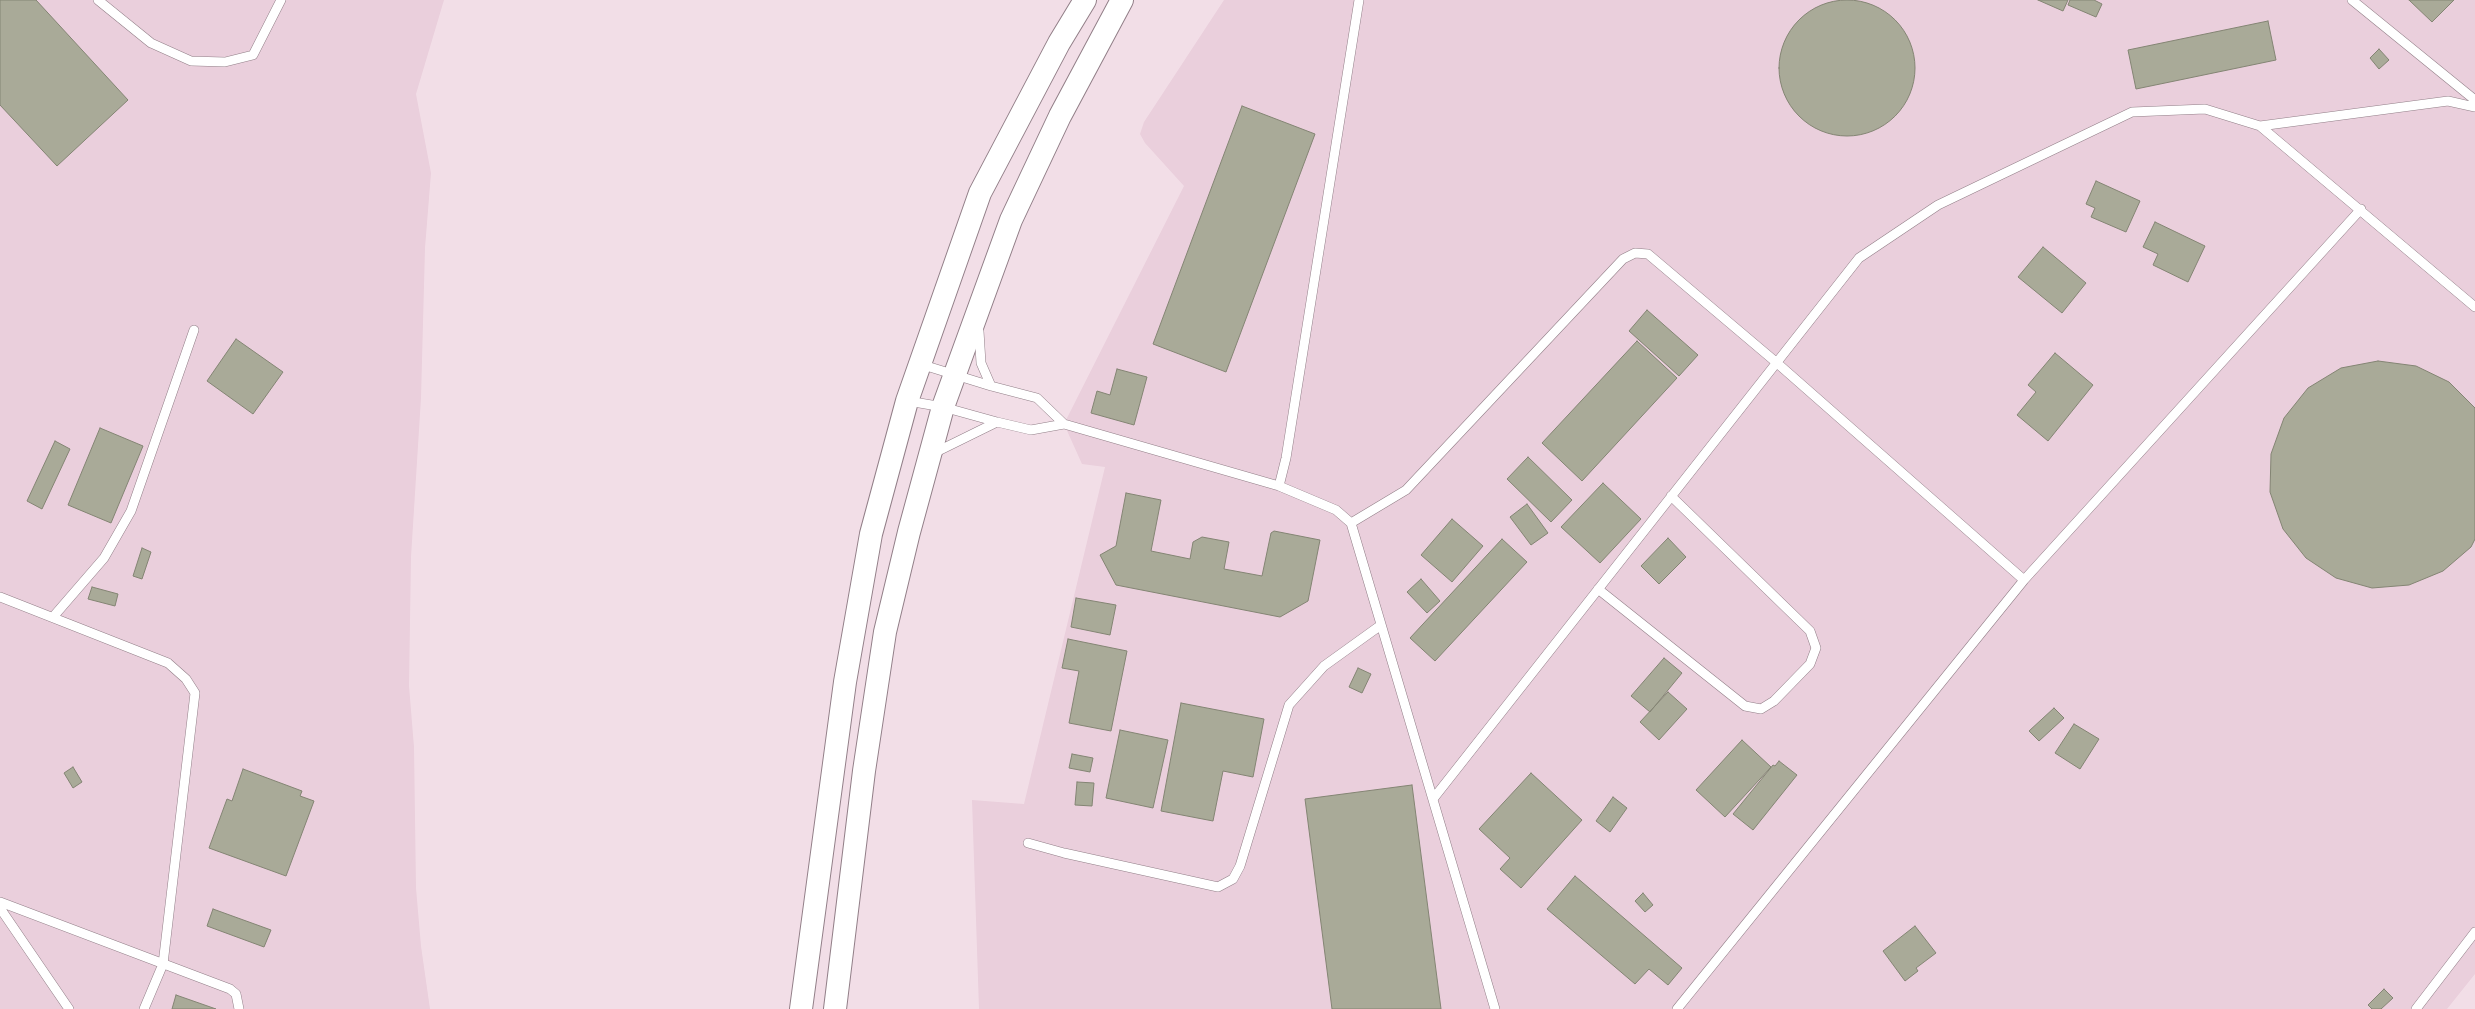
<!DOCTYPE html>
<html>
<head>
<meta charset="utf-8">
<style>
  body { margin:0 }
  canvas { display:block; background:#f2dee7 }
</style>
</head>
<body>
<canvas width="2475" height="1009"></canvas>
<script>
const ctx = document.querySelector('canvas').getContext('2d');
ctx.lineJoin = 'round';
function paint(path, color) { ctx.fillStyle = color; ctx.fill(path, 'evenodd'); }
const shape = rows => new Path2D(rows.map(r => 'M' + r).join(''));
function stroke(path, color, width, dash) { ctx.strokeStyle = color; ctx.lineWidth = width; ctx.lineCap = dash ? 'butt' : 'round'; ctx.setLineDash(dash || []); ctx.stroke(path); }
const built = shape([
  [0,0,444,0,416,94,431,173,425,248,421,398,411,557,409,686,414,747,416,888,421,946,430,1009,0,1009],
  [1224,0,2475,0,2475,974,2447,1009,979,1009,972,800,1024,804,1105,467,1082,464,1064,424,1184,186,1145,143,1140,134,1144,122]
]);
const building = shape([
  [0,0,36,0,128,100,57,166,0,105,0,0],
  [2038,0,2068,0,2063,11,2038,0],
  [2070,0,2094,0,2102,4,2096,17,2068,5,2070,0],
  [2409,0,2454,0,2432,22,2409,0],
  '1779 68a68 68 0 1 1 136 0a68 68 0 1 1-136 0Z',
  [2268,21,2276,60,2136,89,2128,50,2268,21],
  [2379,49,2389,60,2379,69,2370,58,2379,49],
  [1242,106,1315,134,1226,372,1153,344,1242,106],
  [2096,181,2140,201,2126,232,2091,217,2095,208,2086,204,2096,181],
  [2155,222,2205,246,2188,282,2153,265,2158,254,2143,247,2155,222],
  [2043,247,2086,283,2062,313,2018,277,2043,247],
  [1647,310,1698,355,1679,376,1629,331,1647,310],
  [236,339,283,372,253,414,207,381,236,339],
  [1637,341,1677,378,1582,481,1542,443,1637,341],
  [2055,353,2093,385,2048,441,2017,415,2036,392,2028,385,2055,353],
  [2378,361,2416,366,2449,382,2475,408,2475,539,2471,547,2443,571,2409,585,2372,588,2336,578,2306,558,2283,529,2270,492,2271,454,2284,418,2308,388,2341,368,2378,361],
  [1117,369,1147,377,1134,425,1091,413,1097,391,1110,395,1117,369],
  [100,428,143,446,111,523,68,505,100,428],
  [55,441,70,449,42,509,27,501,55,441],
  [1528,457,1572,500,1551,522,1507,479,1528,457],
  [1603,483,1641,519,1600,563,1561,527,1603,483],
  [1126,493,1161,500,1151,551,1190,559,1193,542,1202,537,1229,542,1224,569,1262,576,1271,533,1274,531,1320,540,1308,601,1280,617,1116,585,1100,555,1116,546,1126,493],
  [1527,504,1548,533,1531,545,1510,517,1527,504],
  [1452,519,1483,546,1452,582,1421,555,1452,519],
  [1668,538,1686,557,1659,584,1641,566,1668,538],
  [1502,539,1527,562,1435,661,1410,638,1502,539],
  [142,548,151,552,142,579,133,576,142,548],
  [1421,579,1440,601,1427,613,1407,592,1421,579],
  [92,587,118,594,115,606,88,599,92,587],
  [1076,598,1116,605,1110,635,1071,627,1076,598],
  [1068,639,1127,651,1111,731,1069,723,1079,671,1062,668,1068,639],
  [1664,658,1682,673,1650,712,1631,696,1664,658],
  [1358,668,1371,674,1362,693,1349,687,1358,668],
  [1668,692,1687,709,1659,740,1640,722,1668,692],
  [1181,703,1264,719,1253,777,1223,771,1213,821,1161,811,1181,703],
  [2054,708,2064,718,2039,741,2029,731,2054,708],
  [2074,724,2099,739,2080,769,2055,753,2074,724],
  [1120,730,1168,740,1153,808,1106,798,1120,730],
  [1742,740,1771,767,1725,817,1696,790,1742,740],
  [1072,754,1093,758,1090,772,1069,768,1072,754],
  [1779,761,1797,775,1753,830,1733,814,1773,765,1775,766,1779,761],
  [73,767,82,782,73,788,64,773,73,767],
  [243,769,302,791,300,796,314,801,286,876,209,848,227,799,232,801,243,769],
  [1531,773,1582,820,1521,888,1500,869,1510,858,1479,829,1531,773],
  [1077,782,1094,783,1092,806,1075,805,1077,782],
  [1412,785,1441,1009,1332,1009,1305,799,1412,785],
  [1613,797,1627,808,1610,832,1596,821,1613,797],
  [1575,876,1682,968,1668,985,1649,969,1635,984,1547,909,1575,876],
  [1643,893,1653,905,1645,912,1635,901,1643,893],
  [213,909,271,930,264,947,207,926,213,909],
  [1915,926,1936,953,1916,968,1918,971,1905,981,1883,951,1915,926],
  [2384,989,2393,998,2381,1009,2372,1009,2368,1005,2384,989],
  [176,995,216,1009,172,1009,176,995]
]);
const service = shape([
  [98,0,151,43,191,61,225,62,253,55,281,0],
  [2352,0,2475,100],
  [2260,126,2448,101,2475,107],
  [979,331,981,363,991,386,1037,398,1064,424],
  [920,364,991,386],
  [908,401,943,407,997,422],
  [934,453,997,422,1031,430,1064,424,1279,486,1336,510,1351,523,1495,1009],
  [1279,486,1286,458,1359,0],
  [1351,523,1406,490,1623,259,1635,253,1648,254,1777,363,2024,580],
  [1598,589,1745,706,1761,709,1774,701,1810,664,1816,648,1810,631,1671,496],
  [0,597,168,663,186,679,195,693,163,964,144,1009],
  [53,617,104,558,131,511,194,330],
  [1433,799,1859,258,1938,205,2132,112,2205,109,2260,126,2475,307],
  [1028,843,1064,853,1218,887,1233,879,1240,866,1289,705,1324,666,1381,625],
  [0,902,230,989,236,994,239,1009],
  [0,908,69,1009],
  [1677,1009,2024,580,2361,209],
  [2416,1009,2475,932]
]);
const secondary = shape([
  [801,1009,845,682,871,534,907,401,980,193,1059,43,1085,0],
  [835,1009,864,771,885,632,909,532,943,407,1011,220,1060,116,1122,0]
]);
paint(built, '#eacfdc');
paint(building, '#a9aa98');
stroke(building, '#848574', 1);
stroke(service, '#927f88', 10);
stroke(secondary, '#927f88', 24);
stroke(service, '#fff', 9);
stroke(secondary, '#fff', 22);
</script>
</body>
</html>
